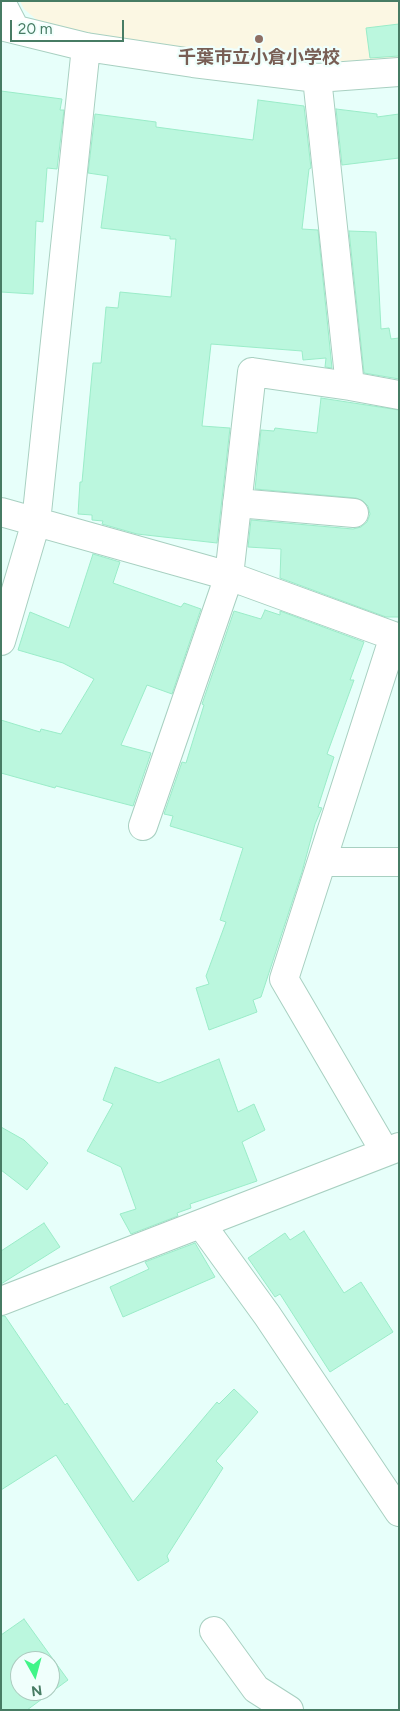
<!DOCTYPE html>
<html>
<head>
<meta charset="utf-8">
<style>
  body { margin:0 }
  #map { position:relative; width:400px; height:1711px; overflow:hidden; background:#e7fffa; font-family:Figtree,sans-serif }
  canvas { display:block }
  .frame { position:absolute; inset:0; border:2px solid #477c64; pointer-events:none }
  .north { position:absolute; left:10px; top:1651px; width:50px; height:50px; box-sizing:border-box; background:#f0fffc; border:1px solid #accbbf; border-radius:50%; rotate:173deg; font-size:14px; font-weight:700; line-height:20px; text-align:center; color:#477c64 }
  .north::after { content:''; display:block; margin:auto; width:18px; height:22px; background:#40f588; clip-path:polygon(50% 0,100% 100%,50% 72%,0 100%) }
  .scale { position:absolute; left:10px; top:20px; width:114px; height:22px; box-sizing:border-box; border:2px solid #477c64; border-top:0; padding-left:6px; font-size:15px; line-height:18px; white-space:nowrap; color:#477c64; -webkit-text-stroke:4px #f0fffc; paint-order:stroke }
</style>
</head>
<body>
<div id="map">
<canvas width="400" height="1711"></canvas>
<div class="frame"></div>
<div class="north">N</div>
<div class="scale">20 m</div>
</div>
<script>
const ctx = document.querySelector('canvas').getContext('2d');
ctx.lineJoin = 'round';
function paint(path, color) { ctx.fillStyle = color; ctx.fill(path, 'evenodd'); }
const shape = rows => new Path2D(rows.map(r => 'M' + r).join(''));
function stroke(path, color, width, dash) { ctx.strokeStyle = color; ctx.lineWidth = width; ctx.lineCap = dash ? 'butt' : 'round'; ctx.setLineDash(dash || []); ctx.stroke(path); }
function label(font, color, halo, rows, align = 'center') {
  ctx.font = font + ' Figtree,"Noto Sans JP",sans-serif'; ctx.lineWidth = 4.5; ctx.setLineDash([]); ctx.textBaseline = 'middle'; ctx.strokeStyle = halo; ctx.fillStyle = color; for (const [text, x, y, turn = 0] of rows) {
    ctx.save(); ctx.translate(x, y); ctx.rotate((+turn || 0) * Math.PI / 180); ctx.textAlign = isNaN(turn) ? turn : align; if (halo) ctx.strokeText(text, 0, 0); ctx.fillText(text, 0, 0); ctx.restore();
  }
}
const education = shape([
  [20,1,399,1,399,62,373,65,196,53,43,25,24,9]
]);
const building = shape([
  [399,24,399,56,370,58,366,28,399,24],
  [1,91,62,99,60,110,64,110,57,169,47,168,43,222,36,221,33,294,1,292,1,91],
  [258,100,304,106,311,168,309,169,302,229,318,230,332,368,325,367,326,358,303,360,302,351,211,344,202,426,230,428,217,543,137,534,102,524,103,521,92,520,92,515,78,514,80,482,82,482,93,363,101,363,106,307,118,308,120,292,171,297,176,239,170,239,170,236,101,228,108,176,88,173,95,114,156,122,156,127,253,140,258,100],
  [336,109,377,114,377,117,399,114,399,158,342,165,336,109],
  [349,231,376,232,381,329,389,328,391,339,399,338,399,379,364,373,349,231],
  [321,398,399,410,399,617,386,617,280,578,281,549,248,547,251,520,353,529,361,527,367,522,370,514,368,506,363,501,356,498,255,489,261,430,274,431,275,428,317,433,321,398],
  [93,554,120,562,113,583,181,607,184,603,201,609,172,694,147,685,121,745,151,753,133,806,56,786,55,788,1,773,1,720,40,732,41,729,61,734,94,679,63,663,18,650,30,612,69,628,93,554],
  [265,610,280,615,280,611,364,642,350,680,354,680,327,754,334,757,318,807,322,808,315,824,302,872,261,997,253,1000,257,1012,209,1030,196,988,209,984,206,976,226,922,220,920,243,848,170,826,173,816,164,814,182,762,186,763,204,705,202,704,234,611,261,619,265,610],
  [219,1059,238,1112,254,1104,265,1130,242,1142,257,1181,190,1204,191,1208,177,1213,178,1216,131,1234,120,1214,136,1209,121,1167,87,1151,113,1104,103,1100,115,1067,159,1083,219,1059],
  [1,1127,24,1140,48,1163,27,1190,1,1170,1,1127],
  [44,1223,60,1247,1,1284,1,1251,44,1223],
  [304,1231,344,1293,361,1282,393,1332,330,1372,280,1294,275,1297,248,1258,285,1233,290,1240,304,1231],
  [195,1243,215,1277,123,1317,110,1287,149,1269,145,1262,195,1243],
  [1,1316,5,1316,65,1405,67,1403,133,1502,217,1402,219,1404,234,1389,258,1412,216,1461,223,1468,167,1556,169,1561,138,1581,56,1455,1,1490,1,1316],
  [24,1619,68,1680,27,1710,1,1710,1,1635,24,1619],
  [20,1661,50,1661,50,1691,20,1691,20,1661]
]);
const minor = shape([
  [1,2,15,29],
  [1,26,86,47,193,63,317,78,399,72],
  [350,386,399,395],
  [237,503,354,513],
  [1,512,229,576,399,638],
  [1,641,36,522,86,47],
  [143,826,229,576,252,372,350,386,317,78],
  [322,862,399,862],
  [385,1152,284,979,394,636],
  [201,1224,267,1315,399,1512],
  [1,1301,399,1147],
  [214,1631,256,1689,289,1710]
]);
const markers = [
  [259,39,5,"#8d6e63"]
];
const educationNames = [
  ["千葉市立小倉小学校",259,58]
];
paint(education, '#fbf7e3');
paint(building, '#bbf7de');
stroke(building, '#9aecc8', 1);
stroke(minor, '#a8d0c1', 30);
stroke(minor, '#fff', 28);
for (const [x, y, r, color] of markers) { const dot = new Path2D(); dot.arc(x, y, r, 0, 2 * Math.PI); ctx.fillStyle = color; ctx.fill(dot); stroke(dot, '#f0fffc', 2); }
label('bold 18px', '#785e54', '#f0fffc', educationNames);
</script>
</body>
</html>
